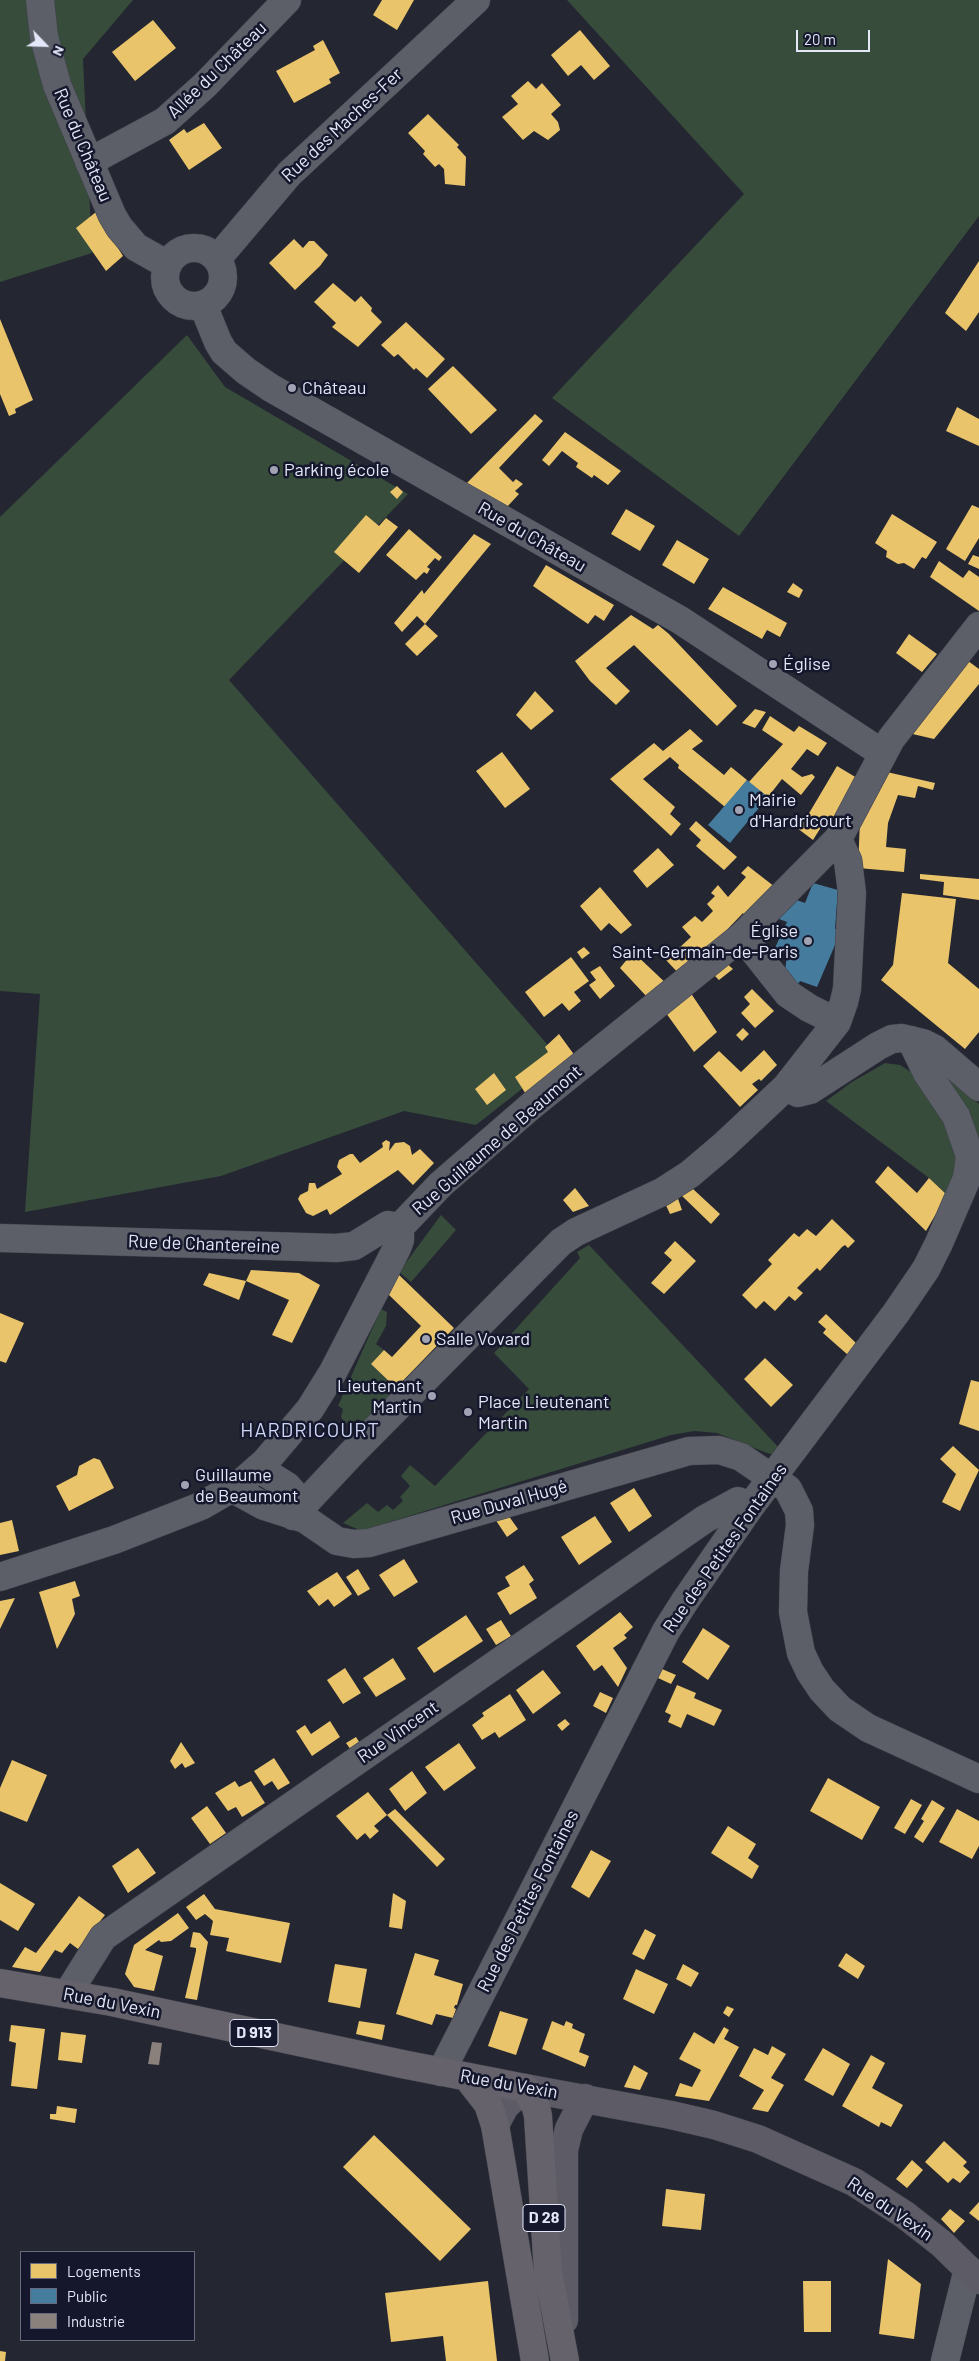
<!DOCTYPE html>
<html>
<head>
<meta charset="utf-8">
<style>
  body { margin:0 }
  #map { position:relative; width:979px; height:2361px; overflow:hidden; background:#242632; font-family:Barlow,sans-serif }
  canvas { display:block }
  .legend { position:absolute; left:20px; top:2251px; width:175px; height:90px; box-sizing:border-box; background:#15182d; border:1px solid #686b7e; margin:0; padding:6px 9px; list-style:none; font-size:15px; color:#e4e7f7 }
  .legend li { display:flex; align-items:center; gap:10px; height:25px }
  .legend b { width:25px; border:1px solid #686b7e }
  .north { position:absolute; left:20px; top:20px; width:50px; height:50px; -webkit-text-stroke:4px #15182d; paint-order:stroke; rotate:114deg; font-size:14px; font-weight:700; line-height:20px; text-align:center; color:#e4e7f7 }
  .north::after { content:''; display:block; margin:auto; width:18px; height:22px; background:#e4e7f7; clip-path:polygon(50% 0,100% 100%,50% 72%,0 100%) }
  .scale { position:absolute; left:796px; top:30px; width:74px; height:22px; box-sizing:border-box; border:2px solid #e4e7f7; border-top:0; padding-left:6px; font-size:15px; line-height:18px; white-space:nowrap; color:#e4e7f7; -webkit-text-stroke:4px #15182d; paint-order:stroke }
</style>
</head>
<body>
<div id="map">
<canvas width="979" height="2361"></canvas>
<ul class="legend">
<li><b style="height:14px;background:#e9c46a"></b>Logements</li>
<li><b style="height:14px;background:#457b9d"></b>Public</li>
<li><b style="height:14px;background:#8a817c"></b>Industrie</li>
</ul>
<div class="north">N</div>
<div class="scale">20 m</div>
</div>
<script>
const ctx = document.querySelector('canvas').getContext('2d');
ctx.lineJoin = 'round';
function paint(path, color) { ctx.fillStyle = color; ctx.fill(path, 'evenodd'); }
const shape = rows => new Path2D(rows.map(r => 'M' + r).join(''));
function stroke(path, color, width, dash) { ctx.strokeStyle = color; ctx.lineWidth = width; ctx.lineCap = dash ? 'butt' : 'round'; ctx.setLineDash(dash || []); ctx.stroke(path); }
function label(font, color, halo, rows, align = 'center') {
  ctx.font = font + ' Barlow,sans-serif'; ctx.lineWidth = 5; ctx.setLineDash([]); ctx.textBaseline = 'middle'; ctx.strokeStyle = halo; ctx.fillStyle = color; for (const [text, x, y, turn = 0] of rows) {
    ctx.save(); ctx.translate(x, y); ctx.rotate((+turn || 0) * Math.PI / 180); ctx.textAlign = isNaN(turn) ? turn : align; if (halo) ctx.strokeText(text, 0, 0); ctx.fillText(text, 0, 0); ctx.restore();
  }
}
const green = shape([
  [0,0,133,0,83,59,92,253,0,282],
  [567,0,979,0,979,216,739,536,552,398,744,194],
  [187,335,225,387,408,494,229,680,560,1059,476,1125,404,1111,221,1176,25,1212,40,994,0,991,0,517],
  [885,1063,900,1065,911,1072,934,1103,954,1139,958,1167,947,1195,929,1178,826,1101,852,1082],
  [945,1074,979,1104,979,1138,974,1127,942,1078],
  [441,1215,456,1230,411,1282,399,1272],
  [589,1245,781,1450,775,1455,767,1453,717,1433,694,1431,671,1435,367,1529,357,1529,343,1523,367,1503,378,1512,387,1505,393,1510,403,1501,400,1497,410,1486,401,1476,410,1465,435,1486,529,1389,494,1353,580,1258,577,1252],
  [381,1309,387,1312,386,1326,376,1344,384,1350,371,1364,396,1388,363,1423,358,1419,351,1424,345,1423,341,1417,343,1409,338,1406]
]);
const homes = shape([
  [382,0,414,0,397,30,373,15],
  [153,20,176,48,135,81,112,52],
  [580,30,610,66,594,80,581,65,568,76,551,55],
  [323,40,340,73,329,79,331,83,294,103,276,71,315,50,313,46],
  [528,81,536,89,542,83,561,105,551,114,558,122,560,130,548,140,534,131,523,140,502,117,518,104,511,96],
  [428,114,459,145,457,147,466,157,465,186,445,184,444,169,439,164,435,167,423,154,425,151,408,133],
  [204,123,222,148,189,170,169,140,184,129,187,133],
  [96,212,123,256,106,271,76,228],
  [294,239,303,248,309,241,314,241,328,255,320,266,295,290,269,263],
  [979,261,979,312,966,331,945,313],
  [333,283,355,302,361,296,372,308,371,311,382,322,358,347,332,327,336,323,314,302],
  [0,319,33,400,15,409,16,413,9,416,0,394],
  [406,322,445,359,427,378,416,368,414,370,398,354,394,357,381,345],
  [453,366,497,410,471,434,428,389],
  [957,407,979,419,979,446,946,431],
  [535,414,543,421,499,468,513,482,516,479,523,484,515,491,519,494,506,508,464,486],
  [565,432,621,471,608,485,594,475,592,478,576,467,578,463,562,451,549,466,542,460],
  [397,486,403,492,397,499,390,492],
  [972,505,979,508,979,538,965,561,946,549],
  [626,509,655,526,640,551,611,534],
  [892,514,937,542,926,559,922,557,914,569,904,563,898,564,886,557,887,551,875,543],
  [366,515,379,526,386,518,398,527,359,573,334,552],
  [409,529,442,557,439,561,435,558,427,567,430,569,427,574,424,572,416,580,386,555],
  [474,534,491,544,425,624,417,616,402,632,394,623,422,590,424,594],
  [677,540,709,559,694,584,662,565],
  [973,555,979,557,979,569,968,564],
  [939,561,963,578,969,570,979,577,979,611,930,577],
  [546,565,614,605,604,621,595,615,588,624,533,586],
  [793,583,803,590,799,598,787,592],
  [723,587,787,623,780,637,767,630,762,639,708,609],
  [631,615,653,629,658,625,669,634,737,706,717,726,634,645,606,668,630,691,616,705,590,681,575,661],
  [425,624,438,636,417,656,405,644],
  [909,634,937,654,922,672,896,653],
  [964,658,979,669,979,684,934,739,904,732],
  [535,691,554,711,531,730,516,715],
  [755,709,766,712,755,728,742,723],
  [770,716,794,732,799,726,827,743,818,756,807,749,791,769,802,777,812,774,815,777,801,795,782,779,768,797,748,783,783,744,762,730],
  [690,729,703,741,692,749,724,775,731,767,747,780,725,807,678,768,679,765,670,757,643,779,675,807,670,814,681,824,671,836,610,779,654,743,663,751],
  [502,752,530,789,505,808,476,771],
  [837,766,857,778,833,830,823,824,813,840,797,828,808,815],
  [878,770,935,783,933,790,918,786,915,798,898,795,888,823,886,847,906,849,904,872,858,868,860,820],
  [696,821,737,857,724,870,696,846,701,840,689,829],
  [658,848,674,865,647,888,633,871],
  [748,866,775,887,745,916,743,913,682,977,666,960,691,937,682,927,695,916,702,922,713,911,707,904,715,896,711,893,718,885,728,897,746,877,741,873],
  [920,874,979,879,979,900,943,895,944,882,920,879],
  [600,887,632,925,621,934,609,923,601,931,580,906],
  [902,893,956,899,948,963,979,989,979,1032,965,1049,881,980,893,965],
  [584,947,590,953,582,959,577,952],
  [633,952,670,987,648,998,620,968],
  [571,957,589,981,574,992,581,1001,569,1011,562,1003,544,1017,525,992],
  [725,962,733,969,719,980,712,973],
  [600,966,615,986,600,999,589,985,596,980,590,972],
  [752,989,774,1011,755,1028,741,1013,750,1004,744,997],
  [690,992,717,1032,694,1052,666,1013],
  [743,1028,749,1034,742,1041,736,1035],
  [559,1034,578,1060,529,1099,515,1077,548,1052,545,1047],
  [764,1050,777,1065,761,1081,759,1079,752,1084,758,1090,740,1107,703,1066,719,1051,741,1072],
  [494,1073,506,1090,487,1105,475,1089],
  [386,1140,390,1142,389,1151,395,1143,404,1142,410,1146,412,1155,420,1149,434,1163,413,1185,398,1170,330,1215,327,1209,313,1216,306,1213,298,1199,300,1195,308,1191,309,1183,315,1183,317,1189,342,1174,337,1167,339,1160,350,1154,353,1154,360,1163,383,1147,382,1143],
  [888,1166,917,1193,929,1178,947,1195,926,1231,875,1182],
  [575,1188,589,1206,573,1212,563,1200],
  [693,1189,720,1214,711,1224,680,1194],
  [677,1196,682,1210,670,1214,664,1201],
  [832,1219,855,1241,848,1248,845,1245,842,1247,820,1271,817,1268,797,1288,803,1293,795,1301,789,1296,775,1311,764,1301,756,1309,742,1295,772,1264,768,1260,794,1233,799,1237,807,1229,816,1236],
  [675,1241,696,1261,664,1294,651,1283,672,1260,664,1253],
  [251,1270,299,1273,320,1285,292,1343,272,1335,289,1300,246,1281],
  [209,1273,246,1281,239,1300,203,1285],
  [397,1273,454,1328,396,1388,371,1364,384,1350,392,1357,421,1326,388,1294],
  [0,1313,24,1323,6,1363,0,1361],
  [826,1314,856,1343,848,1355,823,1333,826,1329,818,1322],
  [765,1358,793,1385,771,1407,744,1379],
  [971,1380,979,1382,979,1431,959,1424],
  [953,1446,979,1470,960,1511,942,1502,956,1474,940,1459],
  [94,1458,100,1460,114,1488,69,1511,56,1486,77,1475,79,1466],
  [634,1488,652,1516,629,1532,610,1503],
  [508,1515,518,1529,507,1537,495,1519],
  [595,1516,612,1542,579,1565,561,1537],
  [12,1520,19,1551,0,1555,0,1523],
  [404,1559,418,1582,394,1597,379,1575],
  [524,1565,534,1580,529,1584,537,1598,510,1615,497,1593,510,1586,505,1577],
  [358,1569,370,1589,358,1596,346,1577],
  [337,1572,352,1594,334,1607,328,1599,319,1606,307,1591],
  [75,1581,80,1596,72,1599,75,1614,57,1649,39,1592],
  [15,1598,0,1629,0,1601],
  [620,1612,633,1627,624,1635,627,1638,613,1648,627,1668,618,1687,602,1665,594,1671,576,1646],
  [466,1615,483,1641,434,1673,417,1648],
  [501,1620,511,1636,496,1645,486,1629],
  [703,1628,730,1646,708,1680,682,1662],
  [393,1658,406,1679,376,1697,363,1678],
  [345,1668,361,1693,343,1704,327,1680],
  [662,1669,676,1675,671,1684,658,1678],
  [543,1670,561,1693,533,1714,516,1690],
  [677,1685,696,1693,694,1698,722,1710,714,1726,687,1714,681,1728,668,1722,671,1715,665,1712],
  [600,1692,613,1698,606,1713,593,1706],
  [510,1694,526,1720,499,1738,495,1732,482,1740,472,1725,484,1716,482,1713],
  [565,1719,570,1724,562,1731,557,1725],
  [330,1721,340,1737,312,1756,296,1731,305,1725,311,1734],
  [356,1737,363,1748,354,1754,346,1743],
  [181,1742,195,1763,185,1768,182,1763,175,1769,170,1761],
  [459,1743,476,1768,444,1791,425,1767],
  [274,1758,290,1783,278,1790,272,1781,264,1786,254,1771],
  [12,1760,47,1775,27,1822,0,1811,0,1788],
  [412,1771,427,1793,405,1811,389,1789],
  [828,1778,880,1807,862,1840,810,1811],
  [235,1781,239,1787,251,1781,265,1803,242,1817,236,1807,228,1811,215,1793],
  [368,1792,387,1815,374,1826,379,1831,370,1839,365,1833,357,1840,336,1816],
  [911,1799,922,1805,905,1834,894,1828],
  [932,1800,945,1808,923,1843,914,1837,924,1821,921,1819],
  [207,1806,226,1833,210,1844,191,1818],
  [395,1809,445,1859,437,1867,387,1815],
  [957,1809,979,1821,979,1846,972,1859,939,1842],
  [728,1826,756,1844,748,1858,759,1866,752,1879,711,1853],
  [138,1848,156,1873,128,1893,112,1866],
  [591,1850,611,1861,589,1898,571,1887],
  [0,1883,35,1904,18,1931,0,1920],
  [393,1893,406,1901,402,1929,389,1927],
  [204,1894,215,1909,290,1923,281,1963,226,1951,229,1938,210,1935,213,1921,205,1914,196,1920,186,1907],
  [79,1896,105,1915,78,1949,70,1943,62,1953,55,1950,40,1972,12,1967,25,1947,36,1953],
  [178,1913,189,1928,171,1941,161,1942,159,1940,145,1950,163,1956,154,1991,134,1987,125,1974,134,1945],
  [645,1929,656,1935,644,1960,632,1954],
  [193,1932,200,1933,208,1942,197,2000,185,1998,196,1951,196,1948,190,1947],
  [415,1953,439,1960,434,1975,463,1984,457,2005,455,2005,454,2008,456,2009,453,2018,436,2014,432,2025,396,2014],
  [846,1953,865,1966,858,1979,838,1966],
  [335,1964,367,1969,360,2008,328,2002],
  [683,1964,699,1973,691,1987,676,1979],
  [636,1969,668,1984,654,2014,623,1999],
  [727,2006,734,2009,729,2017,723,2013],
  [500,2011,528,2019,516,2055,488,2046],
  [359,2021,385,2025,382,2040,356,2034],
  [552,2021,564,2026,566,2021,573,2024,572,2028,585,2034,579,2052,589,2056,585,2067,542,2049],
  [11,2025,45,2029,37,2089,11,2086,16,2043,9,2041],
  [724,2027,729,2030,724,2039,739,2047,709,2101,675,2096,680,2083,692,2087,701,2070,679,2059,694,2032,714,2044],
  [61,2032,86,2035,82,2063,58,2060],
  [772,2046,786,2054,771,2078,784,2085,768,2112,752,2109,764,2090,739,2076,754,2048,768,2055],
  [823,2048,850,2064,833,2096,804,2080],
  [871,2055,885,2063,872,2088,903,2105,891,2127,881,2122,879,2127,842,2106],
  [634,2065,648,2073,640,2090,624,2087],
  [57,2106,77,2109,75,2123,50,2119,50,2114,56,2114],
  [374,2135,471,2229,440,2261,343,2167],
  [944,2141,967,2162,963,2166,970,2172,960,2183,953,2178,948,2183,925,2162],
  [912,2160,923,2170,907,2188,896,2179],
  [666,2189,705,2194,701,2230,662,2226],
  [979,2202,979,2221,969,2213],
  [950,2209,965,2221,954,2233,941,2219],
  [888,2259,921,2284,914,2339,879,2334],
  [488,2281,497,2361,446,2361,443,2336,391,2342,385,2293],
  [803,2281,831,2281,831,2332,804,2332],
  [0,2351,6,2352,5,2361,0,2361]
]);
const public = shape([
  [747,780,768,797,730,843,708,825],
  [813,883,838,890,835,929,841,931,817,987,800,981,798,984,784,980,787,954,774,950,787,922,779,919,791,898,805,903]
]);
const industry = shape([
  [152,2042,162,2043,159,2065,148,2064]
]);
const minor = shape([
  [40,0,44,37,57,85,112,215,119,227,136,247,168,265],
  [89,162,165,121,205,85,287,0],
  '165 277a29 29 0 1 1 58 0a29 29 0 1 1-58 0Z',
  [217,259,289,174,476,0],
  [203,305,218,342,224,352,246,371,271,388,680,620,882,753],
  [742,936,788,994,809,1008,837,1022],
  [786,1087,798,1093,810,1090,878,1046,892,1039,902,1038,923,1043,935,1049,979,1087],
  [0,1238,336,1248,354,1246,388,1225,400,1227],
  [258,1468,287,1486,295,1495,305,1519],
  [233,1489,264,1506,305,1519,337,1541,354,1544,369,1543,689,1451,719,1450,741,1457,788,1489,799,1511,800,1525,794,1571,793,1612,801,1653,810,1672,822,1690,840,1709,868,1728,979,1779],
  [293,1516,352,1453,561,1242,576,1232,662,1192,690,1174,723,1146,786,1087,837,1022,844,1002,847,989,852,893,848,861,838,839],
  [0,1577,114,1540,201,1506,241,1483,265,1462,310,1409,333,1372,397,1248,400,1240,400,1227,441,1184,531,1106,742,936,838,839,891,739,979,626],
  [68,1993,103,1937,705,1519,738,1501,750,1507],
  [441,2072,666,1631,685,1601,750,1507,896,1313,926,1269,939,1243,967,1178,970,1156,956,1116,927,1073,911,1040],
  [945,2361,968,2269]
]);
const secondary = shape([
  [495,2125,505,2106,525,2088,671,2115,714,2125,758,2139,854,2182,905,2215,942,2244,979,2280],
  [564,2320,564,2150,569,2129,585,2098]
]);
const primary = shape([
  [0,1983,112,2002,402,2064,525,2088,536,2107,538,2116,548,2272,565,2361],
  [467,2077,488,2104,495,2125,535,2361]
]);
const markers = [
  [292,388,5,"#a1a3b2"],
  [274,470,5,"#a1a3b2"],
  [773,664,5,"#a1a3b2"],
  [739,810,5,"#a1a3b2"],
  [808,941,5,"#a1a3b2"],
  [426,1339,5,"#a1a3b2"],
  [432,1396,5,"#a1a3b2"],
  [468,1412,5,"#a1a3b2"],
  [185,1485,5,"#a1a3b2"]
];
const shields = [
  [254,2033,48],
  [544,2218,42]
];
const shieldNames = [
  ["D 913",254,2033],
  ["D 28",544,2218]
];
const streetNames = [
  ["Allée du Château",217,70,-44],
  ["Rue des Maches-Fer",342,125,-43],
  ["Rue du Château",83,145,67],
  ["Rue du Château",532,537,30],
  ["Rue Guillaume de Beaumont",497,1140,-41],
  ["Rue de Chantereine",204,1244,2],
  ["Rue Duval Hugé",509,1502,-16],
  ["Rue des Petites Fontaines",725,1548,-55],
  ["Rue Vincent",398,1732,-35],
  ["Rue des Petites Fontaines",528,1901,-63],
  ["Rue du Vexin",112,2003,11],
  ["Rue du Vexin",509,2084,10],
  ["Rue du Vexin",890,2209,34]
];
const poiNames = [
  ["Château",302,388],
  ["Parking école",284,470],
  ["Église",783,664],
  ["Mairie",749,800],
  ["d'Hardricourt",749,821],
  ["Église",798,931,"right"],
  ["Saint-Germain-de-Paris",798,952,"right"],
  ["Salle Vovard",436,1339],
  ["Lieutenant",422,1386,"right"],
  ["Martin",422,1407,"right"],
  ["Place Lieutenant",478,1402],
  ["Martin",478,1423],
  ["Guillaume",195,1475],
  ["de Beaumont",195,1496]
];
const quarterNames = [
  ["HARDRICOURT",310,1430]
];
paint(green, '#374c3b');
paint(homes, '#e9c46a');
paint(public, '#457b9d');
paint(industry, '#8a817c');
stroke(minor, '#41434d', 29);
stroke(secondary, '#41434d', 29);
stroke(primary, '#41434d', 29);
stroke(minor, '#5c5e68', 28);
stroke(secondary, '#5d5c66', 28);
stroke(primary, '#65626b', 28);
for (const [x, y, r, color] of markers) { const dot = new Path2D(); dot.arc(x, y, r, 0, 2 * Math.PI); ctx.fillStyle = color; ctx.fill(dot); stroke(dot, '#15182d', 2); }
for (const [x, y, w] of shields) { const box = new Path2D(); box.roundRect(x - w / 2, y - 13.5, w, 27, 4); ctx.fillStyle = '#15182d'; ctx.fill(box); stroke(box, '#e4e7f7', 1); }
label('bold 16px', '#e4e7f7', null, shieldNames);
label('18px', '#e4e7f7', '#15182d', streetNames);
label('18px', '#e4e7f7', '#15182d', poiNames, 'left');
ctx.letterSpacing = '1px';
label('20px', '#cfd6f5', '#15182d', quarterNames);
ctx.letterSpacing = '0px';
</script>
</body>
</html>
